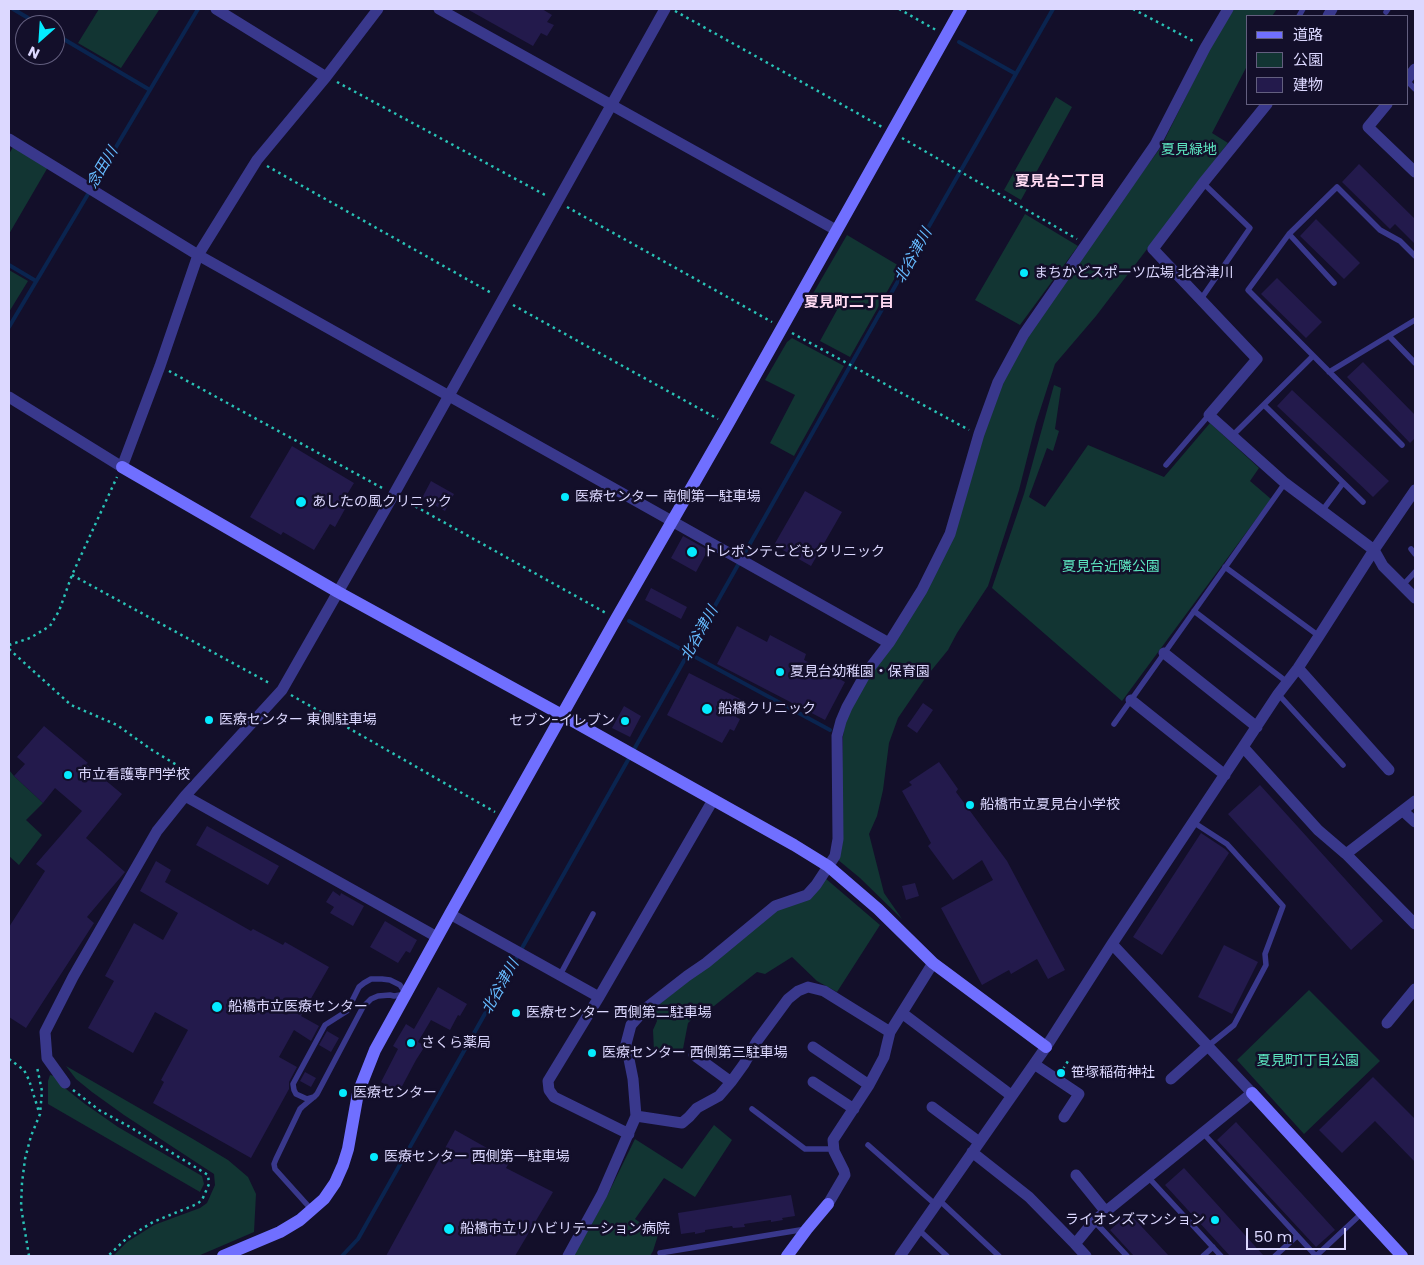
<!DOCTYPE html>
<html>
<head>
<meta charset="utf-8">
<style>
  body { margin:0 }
  #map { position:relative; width:1424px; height:1265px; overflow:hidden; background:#130f2a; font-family:Poppins,"Noto Sans JP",sans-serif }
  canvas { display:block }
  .frame { position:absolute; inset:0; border:10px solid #dcd8ff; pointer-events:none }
  .legend { position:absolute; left:1246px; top:15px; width:162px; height:90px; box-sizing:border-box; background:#130f2a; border:1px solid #635f7f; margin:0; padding:6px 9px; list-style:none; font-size:15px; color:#dcd8ff }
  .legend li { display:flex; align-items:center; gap:10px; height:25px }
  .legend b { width:25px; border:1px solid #635f7f }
  .north { position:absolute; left:15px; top:15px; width:50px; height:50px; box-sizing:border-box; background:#130f2a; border:1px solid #635f7f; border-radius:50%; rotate:206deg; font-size:14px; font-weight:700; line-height:20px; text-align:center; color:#dcd8ff }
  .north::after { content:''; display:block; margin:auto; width:18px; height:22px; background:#04ebff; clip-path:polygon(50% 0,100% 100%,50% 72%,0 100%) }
  .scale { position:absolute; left:1246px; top:1228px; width:100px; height:22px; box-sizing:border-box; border:2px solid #dcd8ff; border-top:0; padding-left:6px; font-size:15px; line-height:18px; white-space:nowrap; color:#dcd8ff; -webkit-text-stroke:4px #130f2a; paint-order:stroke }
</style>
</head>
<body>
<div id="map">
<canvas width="1424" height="1265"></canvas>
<div class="frame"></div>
<ul class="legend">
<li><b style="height:6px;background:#706fff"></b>道路</li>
<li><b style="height:14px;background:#123533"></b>公園</li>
<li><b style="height:14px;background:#231a4c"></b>建物</li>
</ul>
<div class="north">N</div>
<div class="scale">50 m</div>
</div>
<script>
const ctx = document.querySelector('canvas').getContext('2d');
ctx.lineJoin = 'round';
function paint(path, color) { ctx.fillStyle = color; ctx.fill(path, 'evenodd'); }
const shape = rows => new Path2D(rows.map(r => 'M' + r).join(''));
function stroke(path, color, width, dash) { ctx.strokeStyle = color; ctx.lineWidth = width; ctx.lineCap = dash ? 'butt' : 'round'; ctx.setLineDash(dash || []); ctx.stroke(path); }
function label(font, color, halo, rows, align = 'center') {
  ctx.font = font + ' Poppins,"Noto Sans JP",sans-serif'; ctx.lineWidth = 5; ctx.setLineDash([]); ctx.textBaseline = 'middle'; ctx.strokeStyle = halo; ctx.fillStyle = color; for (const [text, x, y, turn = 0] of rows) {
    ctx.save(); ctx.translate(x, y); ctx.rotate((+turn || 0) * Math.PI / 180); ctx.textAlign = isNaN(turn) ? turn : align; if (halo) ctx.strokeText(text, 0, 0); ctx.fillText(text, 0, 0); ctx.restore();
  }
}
const green = shape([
  [99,9,159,10,121,68,78,43],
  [1233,9,1277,9,1272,16,1248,16,1248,64,1212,133,1228,143,1096,316,1055,364,1036,423,1019,490,988,586,957,633,948,650,926,677,898,718,889,743,883,790,877,816,869,834,884,893,902,919,860,878,837,859,840,839,843,736,845,724,852,707,869,677,926,592,1001,384,1026,337,1088,246,1161,147,1209,50],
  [1056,97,1072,107,1021,200,1004,190],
  [13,147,48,167,9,234,9,154],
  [1025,214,1078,246,1020,325,975,300],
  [847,235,901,267,850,357,820,341,837,310,811,297],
  [9,270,28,281,9,312],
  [792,338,844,366,794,456,770,443,795,395,765,380,787,342],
  [1054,385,1061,388,1055,429,1059,431,1053,451,1047,448,1029,497,1045,507,1088,445,1164,477,1210,423,1259,468,1250,481,1271,499,1122,701,992,588,1024,494],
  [9,770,14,776,43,803,26,820,42,835,19,865,9,856],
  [825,878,880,925,837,992,817,981,792,957,765,974,757,972,714,1006,704,1008,688,1023,682,1054,654,1051,653,1030,657,1021,653,1009,777,910],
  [1309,990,1380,1061,1304,1134,1237,1060],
  [66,1066,193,1139,228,1160,248,1177,256,1194,254,1232,198,1256,113,1256,127,1242,154,1225,200,1208,207,1203,215,1185,214,1174,124,1115,92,1092,76,1079],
  [50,1075,54,1076,61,1085,85,1104,118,1127,202,1176,204,1184,200,1192,48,1104,48,1081],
  [714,1125,732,1140,695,1197,664,1178,635,1219,658,1235,653,1251,650,1256,573,1256,607,1196,635,1139,682,1169]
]);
const stream = shape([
  [13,9,40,25],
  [55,34,150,90],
  [959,42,1016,74],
  [9,265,36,281],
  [9,327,198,9],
  [629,621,830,730],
  [342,1256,358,1239,920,242,1053,9]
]);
const building = shape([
  [467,9,542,9,552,15,547,22,554,25,547,36,541,33,533,46],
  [1359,164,1415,219,1415,244,1395,224,1390,229,1342,182],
  [1316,219,1360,263,1344,279,1300,236],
  [1277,278,1322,322,1306,338,1261,294],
  [1363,362,1415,415,1415,438,1410,443,1347,377],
  [1292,390,1389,481,1373,497,1277,406],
  [292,446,354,483,340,506,345,509,335,527,330,524,314,550,283,532,281,535,250,517],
  [431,481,454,494,445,511,422,498],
  [805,491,842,512,811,566,774,545],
  [683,536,708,550,696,572,671,558],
  [651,588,687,607,681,619,645,600],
  [737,626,767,642,770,635,806,654,804,660,845,682,825,720,717,664],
  [689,673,744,701,736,717,740,719,734,731,730,729,722,743,667,715],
  [923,703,933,710,917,733,907,726],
  [624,706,641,716,630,737,612,728],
  [44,726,88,763,86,764,122,794,86,838,125,872,87,917,94,923,26,1028,9,1017,9,927,45,871,36,864,82,811,55,788,43,803,14,776,25,764,17,757],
  [939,762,958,789,956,792,1007,861,1065,970,1048,979,1037,959,1011,974,1009,970,982,985,941,908,993,880,982,860,953,880,928,846,931,843,902,791,912,785,909,782],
  [1260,785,1383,921,1351,950,1228,814],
  [207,826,279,866,268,885,196,845],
  [1201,833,1225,849,1229,853,1162,955,1133,937],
  [156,861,171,870,165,882,251,931,253,929,283,945,285,942,329,967,301,1016,319,1026,311,1041,294,1030,279,1057,297,1067,289,1082,289,1089,251,1158,153,1103,164,1082,161,1080,188,1030,155,1012,133,1053,88,1028,114,981,105,976,134,923,163,940,178,913,140,891],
  [915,883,919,896,906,900,902,886],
  [333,891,340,896,341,893,364,906,353,926,330,913,334,907,326,902],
  [385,921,417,940,410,953,406,951,398,963,370,947],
  [1224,945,1258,962,1232,1014,1198,997],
  [438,987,467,1004,460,1016,458,1015,450,1030,431,1020,418,1042,425,1046,416,1060,399,1092,381,1082,398,1049,393,1046,406,1024,414,1029],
  [327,1031,339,1038,331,1052,319,1045],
  [305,1072,316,1078,311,1087,300,1081],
  [1373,1077,1415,1119,1415,1162,1375,1121,1342,1153,1319,1130],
  [1236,1122,1335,1230,1316,1247,1217,1140],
  [455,1130,510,1161,506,1168,553,1192,515,1256,386,1256],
  [1184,1168,1264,1256,1230,1256,1165,1185],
  [791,1195,795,1216,782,1218,783,1220,771,1222,771,1220,744,1224,745,1227,733,1228,732,1226,705,1230,705,1232,695,1234,695,1232,681,1234,678,1213],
  [1129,1213,1169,1256,1134,1256,1110,1230]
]);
const path = shape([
  [899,9,936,30],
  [1133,9,1195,42],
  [675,11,882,127],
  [337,82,547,196],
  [902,138,1077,239],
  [267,166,493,294],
  [567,207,772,322],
  [513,305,718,419],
  [792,333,969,430],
  [169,371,384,489],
  [404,500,606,613],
  [72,575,271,684],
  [9,645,30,638,50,626,59,611,72,575,117,477],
  [9,649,71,705,117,725,152,750,190,773],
  [291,695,495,812],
  [9,1059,24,1070,29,1080,39,1112],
  [1063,1069,1068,1061],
  [73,1090,99,1110,130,1127,208,1175,209,1184,202,1200,197,1204,153,1222,127,1238,108,1256],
  [29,1256,21,1207,22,1183,25,1159,31,1136,40,1114,42,1091,37,1067]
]);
const lane = shape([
  [1386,12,1388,9],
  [1299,16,1303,9],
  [1408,82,1415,89],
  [1289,234,1334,283],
  [1201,299,1250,228,1203,183],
  [1389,336,1415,363],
  [1329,372,1415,320],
  [1264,405,1363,502],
  [1232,436,1313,356],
  [1402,445,1248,290,1289,234,1337,187,1380,230,1400,241,1415,256],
  [1166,465,1209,415],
  [1322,511,1343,483],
  [1411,549,1415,554],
  [1225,567,1319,636],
  [1403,585,1415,572],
  [1194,611,1287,682],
  [1278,694,1343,765],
  [1114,724,1285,483],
  [1193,822,1227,844,1283,906,1265,954,1266,965,1234,1025,1208,1046],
  [560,975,593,914],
  [752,1109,805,1149,834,1149],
  [1203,1133,1316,1256,1362,1213],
  [868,1145,936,1205],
  [1148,1177,1221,1256],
  [939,1200,999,1256],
  [311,1209,275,1169,274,1164,276,1159,300,1109,302,1107,314,1097,317,1094,363,1007,371,999,378,996,390,995,394,996,406,994,400,985,390,980,382,979,371,979,364,983,359,987,347,1011,325,1025,293,1084,294,1090,296,1094,307,1099,314,1097],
  [1094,1221,1127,1256],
  [919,1230,947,1256],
  [660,1253,806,1229],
  [1203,1256,1213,1247],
  [1275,1256,1297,1236]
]);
const street = shape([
  [216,9,326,77],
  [439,9,836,230],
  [1328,16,1332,9],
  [1408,78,1415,69],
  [1267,104,1203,183,1153,249,1257,359,1209,415,1285,483,1374,550,1383,566,1415,598],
  [1387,104,1368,127,1415,172],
  [9,139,198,255,889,643],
  [9,397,122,467,160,366,198,255,257,160,326,77,378,9],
  [1164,653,1257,727],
  [1298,668,1389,770],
  [1131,700,1225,775],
  [1243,747,1318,830,1346,854,1415,924],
  [185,796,437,937],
  [1403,811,1415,822],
  [1346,854,1415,801],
  [450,914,599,997],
  [902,1013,1012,1096],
  [1387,1023,1415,989],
  [813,1047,869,1085],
  [694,1055,731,1082],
  [1034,1064,1079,1094,1064,1117],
  [1171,1079,1208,1046],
  [813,1082,854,1109],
  [65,1083,47,1058,45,1032,73,977,157,831,185,796,282,690,394,494,665,9],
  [932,1107,979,1142],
  [636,1116,682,1123,689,1117,697,1108,719,1096,731,1082,744,1064,757,1041,788,999,798,991,808,987,824,991,890,1032],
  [629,1134,554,1097,549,1090,548,1081,599,997,713,800],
  [972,1152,1029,1197,1075,1244],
  [1076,1175,1106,1212],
  [828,1204,845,1175,844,1171,834,1151,833,1140,869,1085,884,1057,890,1032,933,963],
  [568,1256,602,1194,636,1116,633,1079,626,1044,631,1025,646,1008,687,976,706,963,775,906,807,895,816,885,835,856,838,839,837,736,841,721,847,707,866,673,889,643,922,590,950,534,979,434,998,382,1024,334,1155,145,1205,48,1228,9],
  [900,1256,1046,1047,1112,944,1243,747,1278,694,1298,668,1319,636,1374,550,1415,490],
  [1086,1256,1075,1244,1094,1221,1252,1093,1112,944]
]);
const secondary = shape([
  [122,467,338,592,571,720,794,845,828,866,878,909,933,963,1046,1047],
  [1252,1093,1402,1256],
  [223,1256,280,1232,300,1220,324,1199,335,1183,343,1165,348,1149,358,1093,375,1050,450,914,616,619,728,424,961,9],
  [787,1256,807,1229,828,1204]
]);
const markers = [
  [1024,273,5,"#04ebff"],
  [565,497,5,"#04ebff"],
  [301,502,6,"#04ebff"],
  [692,552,6,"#04ebff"],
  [780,672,5,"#04ebff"],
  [707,709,6,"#04ebff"],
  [209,720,5,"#04ebff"],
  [625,721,5,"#04ebff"],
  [68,775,5,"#04ebff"],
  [970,805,5,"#04ebff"],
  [217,1007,6,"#04ebff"],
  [516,1013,5,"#04ebff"],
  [411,1043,5,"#04ebff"],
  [592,1053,5,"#04ebff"],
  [1061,1073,5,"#04ebff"],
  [343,1093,5,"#04ebff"],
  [374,1157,5,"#04ebff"],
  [1215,1220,5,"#04ebff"],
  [449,1229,6,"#04ebff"]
];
const parkNames = [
  ["夏見緑地",1189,150],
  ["夏見台近隣公園",1111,567],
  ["夏見町1丁目公園",1308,1061]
];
const poiNames = [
  ["まちかどスポーツ広場 北谷津川",1034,273],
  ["医療センター 南側第一駐車場",575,497],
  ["あしたの風クリニック",312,502],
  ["トレポンテこどもクリニック",703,552],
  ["夏見台幼稚園・保育園",790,672],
  ["船橋クリニック",718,709],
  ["医療センター 東側駐車場",219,720],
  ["セブン-イレブン",615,721,"right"],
  ["市立看護専門学校",78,775],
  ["船橋市立夏見台小学校",980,805],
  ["船橋市立医療センター",228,1007],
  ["医療センター 西側第二駐車場",526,1013],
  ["さくら薬局",421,1043],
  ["医療センター 西側第三駐車場",602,1053],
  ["笹塚稲荷神社",1071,1073],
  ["医療センター",353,1093],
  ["医療センター 西側第一駐車場",384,1157],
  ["ライオンズマンション",1205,1220,"right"],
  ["船橋市立リハビリテーション病院",460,1229]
];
const waterNames = [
  ["念田川",103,168,-59],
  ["北谷津川",914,256,-61],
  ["北谷津川",700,634,-61],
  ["北谷津川",501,987,-61]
];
const neighbourhoodNames = [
  ["夏見台二丁目",1060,182],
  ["夏見町二丁目",849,303]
];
paint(green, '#123533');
stroke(stream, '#0a244f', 4);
paint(building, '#231a4c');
stroke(path, '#29c2b6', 2.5, [2.5, 4]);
stroke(lane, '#39388c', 5.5);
stroke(street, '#39388c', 11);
stroke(secondary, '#706fff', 12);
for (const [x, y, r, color] of markers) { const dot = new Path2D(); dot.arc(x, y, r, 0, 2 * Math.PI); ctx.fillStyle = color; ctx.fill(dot); stroke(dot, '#130f2a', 2); }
label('14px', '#5de7c1', '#130f2a', parkNames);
label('14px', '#dcd8ff', '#130f2a', poiNames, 'left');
label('italic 15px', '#6bf', '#130f2a', waterNames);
label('bold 15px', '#ffdaf2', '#130f2a', neighbourhoodNames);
</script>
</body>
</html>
